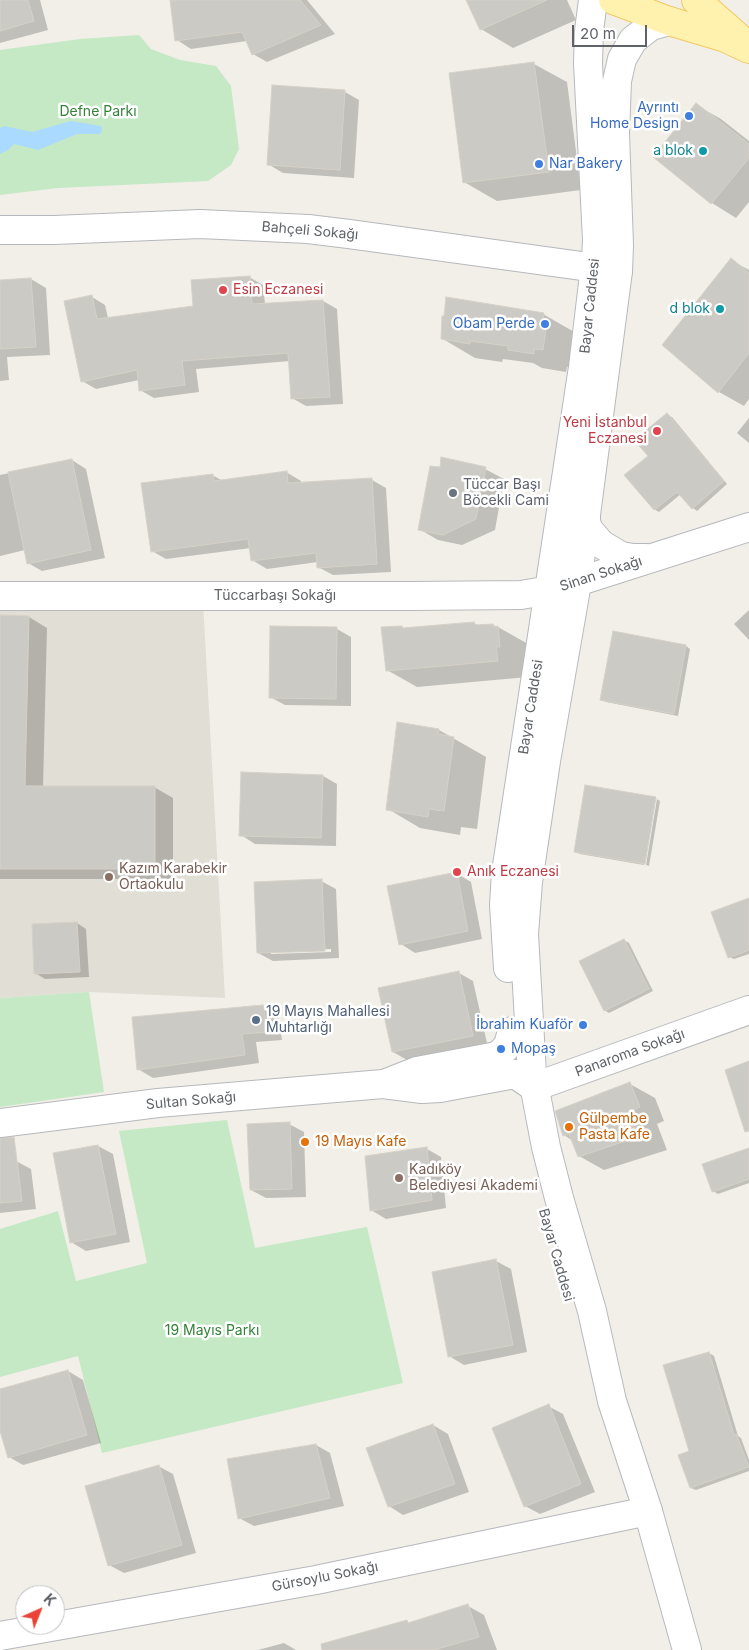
<!DOCTYPE html>
<html>
<head>
<meta charset="utf-8">
<style>
  body { margin:0 }
  #map { position:relative; width:749px; height:1650px; overflow:hidden; background:#f1efe8; font-family:Inter,sans-serif }
  canvas { display:block }
  .north { position:absolute; left:15px; top:1585px; width:50px; height:50px; box-sizing:border-box; background:#fff; border:1px solid #bfc1c3; border-radius:50%; rotate:44deg; font-size:14px; font-weight:700; line-height:20px; text-align:center; color:#5f6368 }
  .north::after { content:''; display:block; margin:auto; width:18px; height:22px; background:#ea4335; clip-path:polygon(50% 0,100% 100%,50% 72%,0 100%) }
  .scale { position:absolute; left:572px; top:25px; width:75px; height:22px; box-sizing:border-box; border:2px solid #5f6368; border-top:0; padding-left:6px; font-size:15px; line-height:18px; white-space:nowrap; color:#5f6368; -webkit-text-stroke:4px #fff; paint-order:stroke }
</style>
</head>
<body>
<div id="map">
<canvas width="749" height="1650"></canvas>
<div class="north">K</div>
<div class="scale">20 m</div>
</div>
<script>
const ctx = document.querySelector('canvas').getContext('2d');
ctx.lineJoin = 'round';
function paint(path, color) { ctx.fillStyle = color; ctx.fill(path, 'evenodd'); }
const shape = rows => new Path2D(rows.map(r => 'M' + r).join(''));
function stroke(path, color, width, dash) { ctx.strokeStyle = color; ctx.lineWidth = width; ctx.lineCap = dash ? 'butt' : 'round'; ctx.setLineDash(dash || []); ctx.stroke(path); }
function label(font, color, halo, rows, align = 'center') {
  ctx.font = font + ' Inter,sans-serif'; ctx.lineWidth = 5; ctx.setLineDash([]); ctx.textBaseline = 'middle'; ctx.strokeStyle = halo; ctx.fillStyle = color; for (const [text, x, y, turn = 0] of rows) {
    ctx.save(); ctx.translate(x, y); ctx.rotate((+turn || 0) * Math.PI / 180); ctx.textAlign = isNaN(turn) ? turn : align; if (halo) ctx.strokeText(text, 0, 0); ctx.fillText(text, 0, 0); ctx.restore();
  }
}
const education = shape([
  [0,598,203,602,225,998,89,992,0,998]
]);
const green = shape([
  [139,35,151,49,180,60,216,66,231,86,239,149,231,165,208,181,58,188,0,195,0,50,80,39],
  [89,992,104,1092,0,1107,0,998],
  [227,1120,255,1248,367,1227,403,1383,102,1453,78,1356,0,1377,0,1229,58,1211,76,1281,147,1263,119,1131]
]);
const water = shape([
  [71,121,101,126,102,130,100,134,77,134,38,150,14,144,8,150,0,154,0,128,4,126,32,132]
]);
const shadow = shape([
  [0,0,40,0,48,30,0,43],
  [171,0,307,0,335,34,267,62,253,54,247,41,191,49,177,40],
  [468,0,567,0,576,20,513,48,481,29],
  [534,64,567,82,581,190,497,201,464,182,450,74],
  [345,92,359,100,354,178,283,173,268,164],
  [696,105,721,119,749,141,749,202,736,218,712,203,654,157],
  [731,260,749,270,749,399,744,406,719,392,664,345],
  [249,277,263,285,265,304,323,301,337,309,343,404,306,406,292,398,290,361,196,369,199,392,154,398,140,390,139,380,96,389,82,381,92,297,105,305,108,318,195,307],
  [31,279,46,288,50,355,7,357,9,380,0,381,0,281],
  [543,314,576,333,576,368,567,367,566,372,542,368,533,363,503,359,502,362,475,358,443,339,446,317],
  [667,415,672,417,727,484,697,511,693,508,681,494,659,512,654,509,649,456],
  [749,418,749,443,737,433],
  [72,460,86,469,105,558,42,571,28,563,25,550,0,556,0,475],
  [485,469,504,479,495,530,462,545,438,540,419,529],
  [286,472,301,481,301,483,372,480,386,488,391,572,333,575,318,567,318,562,267,569,252,560,251,548,166,559,152,551,212,475,223,481],
  [749,610,749,640,734,624],
  [0,617,29,617,47,628,43,787,154,787,173,798,173,879,0,879],
  [474,623,479,626,493,625,498,627,528,644,528,677,417,687,387,670,402,627,405,629],
  [337,629,351,637,351,706,285,705,270,697],
  [614,633,686,646,690,649,678,716,606,702,602,700],
  [439,730,486,757,477,829,461,827,460,835,420,828,388,809],
  [323,776,337,784,336,846,255,844,241,835],
  [655,798,644,865,580,854,575,852],
  [657,799,660,801,649,866,646,865],
  [456,873,471,882,482,939,415,953,401,944],
  [321,881,336,889,339,958,273,961,258,953],
  [331,949,331,952,271,954,271,951],
  [749,899,749,954,734,959,729,957],
  [77,923,86,929,89,977,45,979,35,973],
  [624,940,629,943,653,991,609,1013,604,1010],
  [459,973,473,981,487,1043,407,1060,393,1052],
  [263,1006,278,1014,282,1040,256,1042,259,1063,153,1078,138,1069],
  [630,1084,655,1098,664,1121,657,1124,667,1150,604,1170,579,1156,573,1141,564,1135],
  [289,1124,304,1132,306,1197,266,1198,251,1190],
  [98,1146,113,1154,130,1242,86,1251,71,1242,54,1154],
  [427,1149,441,1157,446,1208,386,1219,371,1210],
  [749,1151,749,1183,718,1194,713,1191],
  [16,1161,31,1169,36,1209,0,1213,0,1163],
  [496,1261,511,1269,527,1352,464,1365,449,1356],
  [709,1353,714,1356,738,1436,741,1438,749,1460,749,1471,696,1490,691,1488,691,1452],
  [68,1371,83,1380,101,1443,23,1465,9,1457,0,1427,0,1391],
  [548,1406,563,1414,595,1492,540,1514,525,1506],
  [433,1425,448,1434,469,1492,403,1515,389,1506],
  [316,1445,330,1453,344,1506,254,1526,239,1518],
  [158,1466,173,1474,196,1553,124,1573,109,1565],
  [468,1606,484,1615,497,1650,333,1650,407,1622,410,1624],
  [284,1643,296,1650,258,1650]
]);
const building = shape([
  [0,0,28,0,34,21,0,31,0,0],
  [170,0,300,0,321,25,252,55,242,32,175,41,170,0],
  [466,0,547,0,480,30,466,0],
  [534,62,549,172,463,183,449,73,534,62],
  [272,85,345,90,340,170,267,165,272,85],
  [696,103,749,144,749,158,711,204,653,157,696,103],
  [731,258,749,273,749,353,718,393,662,345,731,258],
  [250,276,252,304,323,300,330,397,291,399,288,353,182,361,185,385,139,391,137,370,81,382,64,301,92,295,97,319,193,306,191,280,250,276],
  [31,278,36,347,0,349,0,280,31,278],
  [446,297,544,313,542,329,546,329,543,350,534,349,534,354,508,350,508,346,470,341,470,344,441,339,442,316,444,316,446,297],
  [667,413,724,481,692,509,677,492,654,510,624,475,648,456,634,440,667,413],
  [441,457,486,467,476,519,443,535,418,530,430,466,440,467,441,457],
  [72,459,91,550,27,564,8,472,72,459],
  [287,471,288,483,372,478,377,564,317,568,316,553,251,561,248,539,151,552,141,483,213,474,214,481,287,471],
  [0,615,29,616,25,786,155,786,155,869,0,869,0,615],
  [474,622,475,625,493,624,494,627,498,626,500,647,496,647,498,661,386,671,381,627,402,626,403,628,474,622],
  [270,626,337,627,336,699,269,698,270,626],
  [613,631,686,645,674,714,600,700,613,631],
  [397,722,439,729,438,734,454,737,444,811,429,809,428,817,386,810,397,722],
  [241,772,323,775,321,838,239,836,241,772],
  [585,785,656,797,645,864,574,852,585,785],
  [457,872,468,931,399,945,387,886,457,872],
  [322,879,325,951,257,953,254,882,322,879],
  [749,898,749,950,728,958,711,912,749,898],
  [77,922,80,972,34,974,32,924,77,922],
  [624,939,649,989,604,1011,579,961,624,939],
  [459,971,473,1036,392,1052,378,988,459,971],
  [263,1005,268,1032,242,1034,245,1055,137,1070,132,1017,263,1005],
  [749,1061,749,1131,745,1132,725,1070,749,1061],
  [630,1082,640,1107,633,1110,643,1135,578,1157,569,1134,563,1136,555,1111,630,1082],
  [290,1122,292,1189,250,1190,247,1124,290,1122],
  [14,1137,22,1201,0,1203,0,1138,14,1137],
  [98,1145,116,1234,70,1243,53,1153,98,1145],
  [427,1147,432,1200,370,1211,365,1156,427,1147],
  [749,1148,749,1179,712,1192,702,1164,749,1148],
  [496,1259,513,1345,448,1357,432,1272,496,1259],
  [709,1352,734,1435,736,1434,749,1467,690,1488,678,1455,689,1451,663,1365,709,1352],
  [68,1370,87,1435,8,1458,0,1431,0,1389,68,1370],
  [549,1404,581,1484,524,1507,492,1428,549,1404],
  [433,1424,455,1484,388,1507,366,1448,433,1424],
  [316,1444,330,1498,238,1519,227,1459,316,1444],
  [159,1465,182,1545,108,1566,85,1486,159,1465],
  [468,1604,479,1637,434,1650,322,1650,321,1644,407,1620,408,1623,468,1604]
]);
const street = shape([
  [0,230,54,230,200,224,308,229,349,234,618,271],
  [586,511,586,521,588,529,601,544,621,556,633,558,646,558],
  [555,589,749,527],
  [389,1082,417,1071,497,1056,502,1052,508,1045,512,1031],
  [0,1123,158,1103,383,1084,422,1089,440,1088,515,1074,534,1087,749,1010],
  [0,1636,316,1580,648,1511]
]);
const secondary = shape([
  [669,21,651,26,633,40,622,59,617,81,615,133,619,245,618,271,577,583,546,761,528,882,524,934,532,1074,546,1147,559,1198,592,1311,612,1401,648,1511,687,1650],
  [0,596,412,596,521,595,550,590],
  [508,968,504,905,506,872,583,367,596,258,597,240,588,63,589,31,593,0]
]);
const primary = shape([
  [613,0,669,21,723,37,749,49],
  [696,0,738,37]
]);
const markers = [
  [689,116,5,"#3f7fe0"],
  [703,151,5,"#0f9aa8"],
  [539,164,5,"#3f7fe0"],
  [223,290,5,"#e0444e"],
  [720,309,5,"#0f9aa8"],
  [545,324,5,"#3f7fe0"],
  [657,431,5,"#e0444e"],
  [453,493,5,"#6b7280"],
  [457,872,5,"#e0444e"],
  [109,877,5,"#8d6e63"],
  [256,1020,5,"#5c6f8a"],
  [583,1025,5,"#3f7fe0"],
  [501,1049,5,"#3f7fe0"],
  [569,1127,5,"#e8710a"],
  [305,1142,5,"#e8710a"],
  [399,1178,5,"#8d6e63"]
];
const shopNames = [
  ["Ayrıntı",679,108],
  ["Home Design",679,124],
  ["Nar Bakery",549,164,"left"],
  ["Obam Perde",535,324],
  ["İbrahim Kuaför",573,1025],
  ["Mopaş",511,1049,"left"]
];
const parkNames = [
  ["Defne Parkı",98,112],
  ["19 Mayıs Parkı",212,1331]
];
const cultureNames = [
  ["a blok",693,151],
  ["d blok",710,309]
];
const streetNames = [
  ["Bahçeli Sokağı",310,231,5],
  ["Bayar Caddesi",590,306,-84],
  ["Sinan Sokağı",601,574,-18],
  ["Tüccarbaşı Sokağı",275,596],
  ["Bayar Caddesi",531,707,-81],
  ["Panaroma Sokağı",630,1053,-20],
  ["Sultan Sokağı",191,1101,-5],
  ["Bayar Caddesi",556,1255,74],
  ["Gürsoylu Sokağı",325,1577,-11]
];
const healthNames = [
  ["Esin Eczanesi",233,290],
  ["Yeni İstanbul",647,423,"right"],
  ["Eczanesi",647,439,"right"],
  ["Anık Eczanesi",467,872]
];
const worshipNames = [
  ["Tüccar Başı",463,485],
  ["Böcekli Cami",463,501]
];
const educationNames = [
  ["Kazım Karabekir",119,869],
  ["Ortaokulu",119,885],
  ["Kadıköy",409,1170],
  ["Belediyesi Akademi",409,1186]
];
const serviceNames = [
  ["19 Mayıs Mahallesi",266,1012],
  ["Muhtarlığı",266,1028]
];
const foodNames = [
  ["Gülpembe",579,1119],
  ["Pasta Kafe",579,1135],
  ["19 Mayıs Kafe",315,1142]
];
paint(education, '#e1ded6');
paint(green, '#c5e8c5');
paint(water, '#aadaff');
paint(shadow, '#0003');
paint(building, '#cccac5');
stroke(building, '#d6d1c6', 1);
stroke(street, '#b5b8bc', 30);
stroke(secondary, '#b6babf', 30);
stroke(primary, '#f2c960', 30);
stroke(street, '#fff', 28);
stroke(secondary, '#fff', 28);
stroke(primary, '#fff2af', 28);
for (const [x, y, r, color] of markers) { const dot = new Path2D(); dot.arc(x, y, r, 0, 2 * Math.PI); ctx.fillStyle = color; ctx.fill(dot); stroke(dot, '#fff', 2); }
label('14px', '#366cbe', '#fff', shopNames, 'right');
label('14px', '#348238', '#fff', parkNames);
label('14px', '#0d838f', '#fff', cultureNames, 'right');
label('14px', '#5f6368', '#fff', streetNames);
label('14px', '#be3a42', '#fff', healthNames, 'left');
label('14px', '#5b616d', '#fff', worshipNames, 'left');
label('14px', '#785e54', '#fff', educationNames, 'left');
label('14px', '#4e5e75', '#fff', serviceNames, 'left');
label('14px', '#c56008', '#fff', foodNames, 'left');
</script>
</body>
</html>
